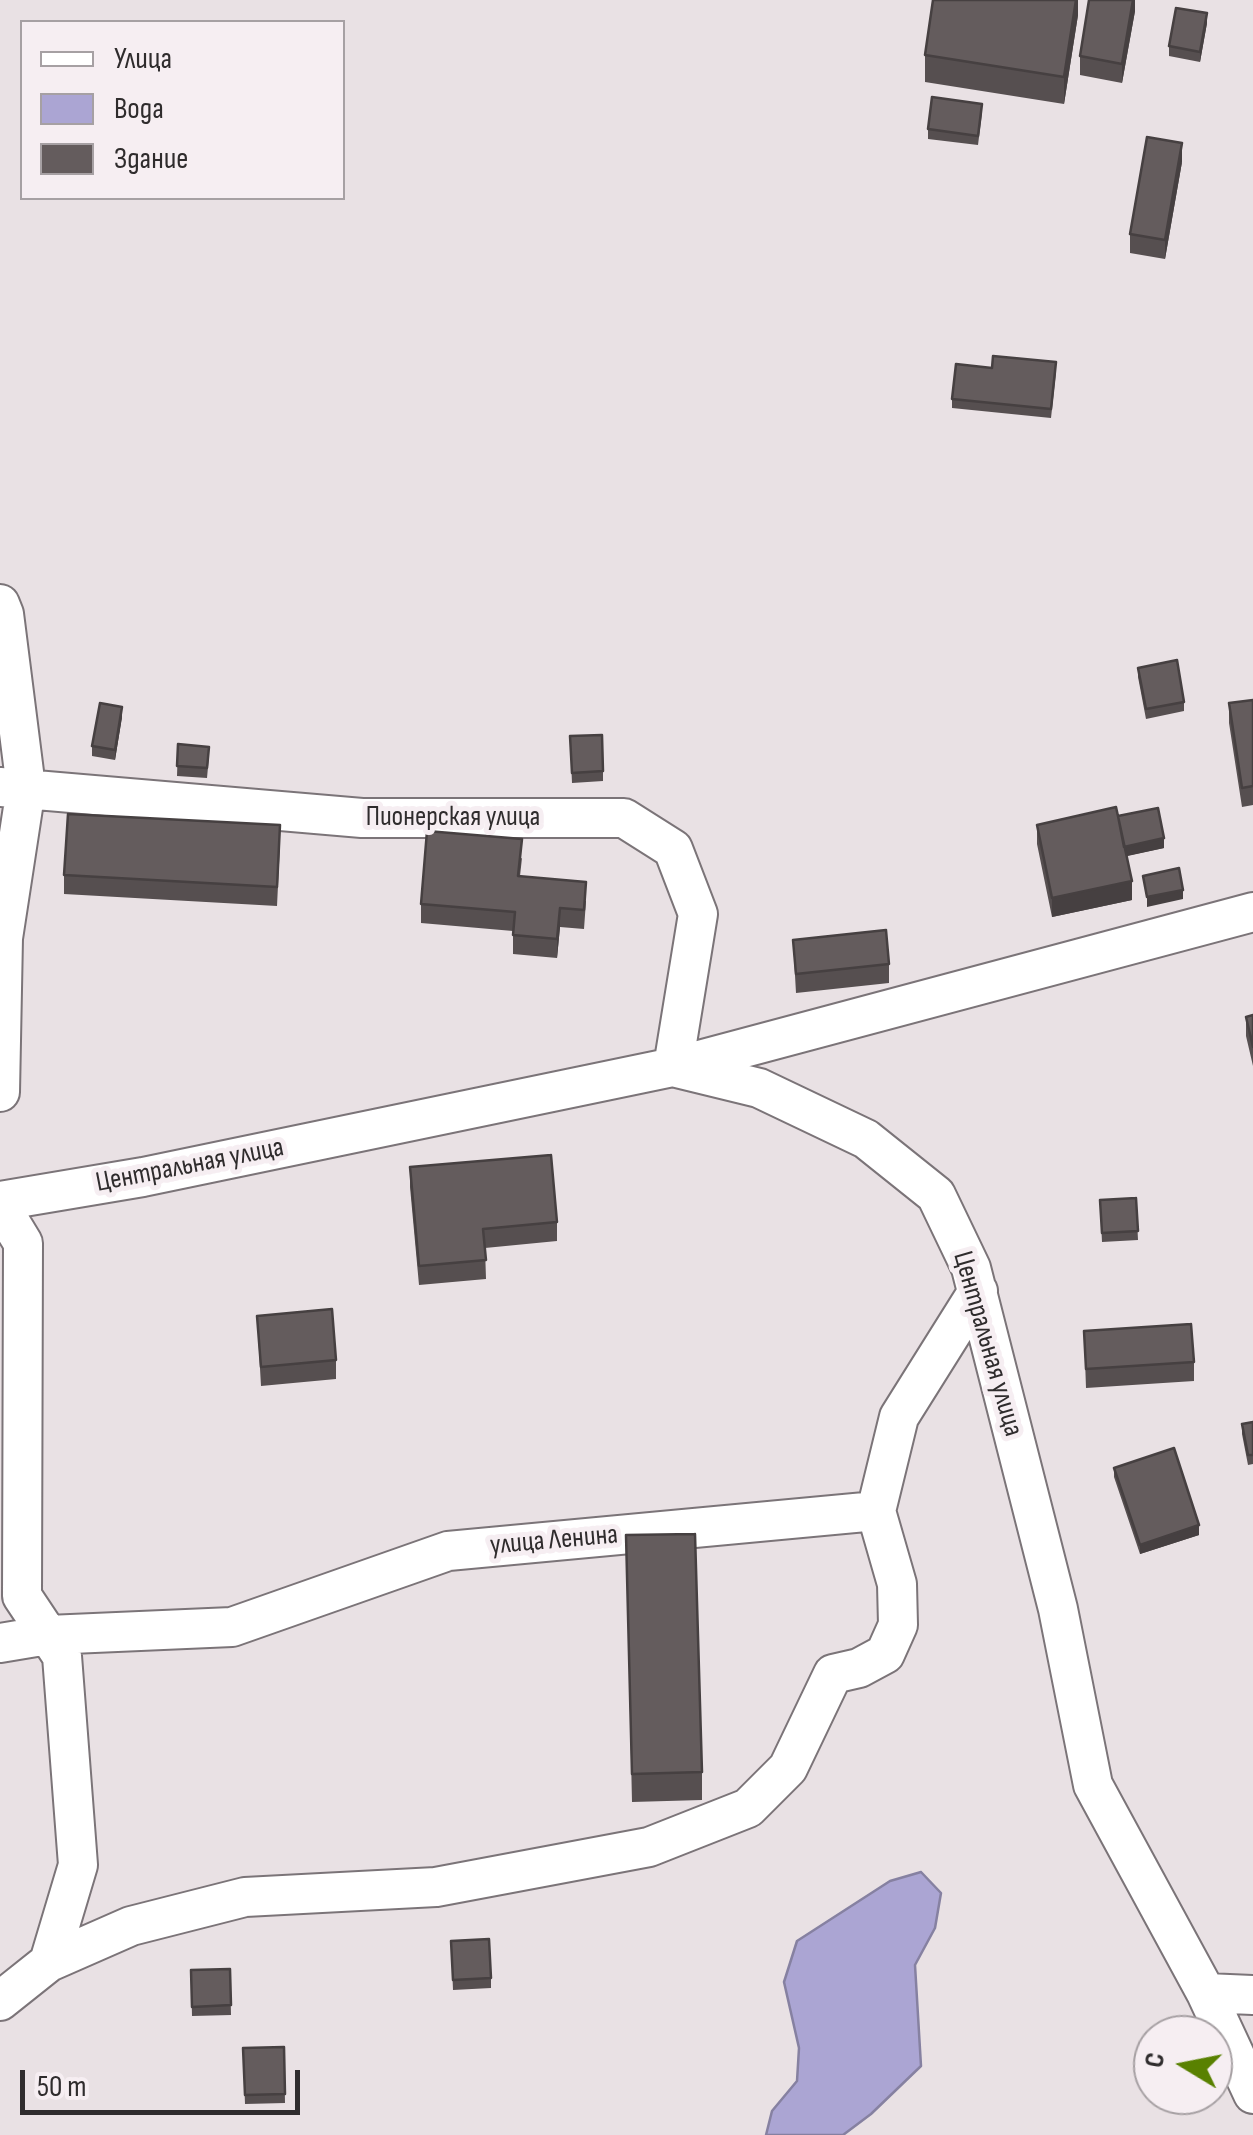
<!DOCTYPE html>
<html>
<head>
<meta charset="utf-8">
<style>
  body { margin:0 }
  #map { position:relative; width:1253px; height:2135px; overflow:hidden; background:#e9e1e4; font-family:"Sofia Sans Condensed",sans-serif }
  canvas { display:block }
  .legend { position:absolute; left:20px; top:20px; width:325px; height:180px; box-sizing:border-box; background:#f6eef2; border:2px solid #a6a0a3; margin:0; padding:12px 18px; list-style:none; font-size:30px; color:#2f2c2d }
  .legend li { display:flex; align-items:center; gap:20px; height:50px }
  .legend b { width:50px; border:2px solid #a6a0a3 }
  .north { position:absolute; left:1133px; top:2015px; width:100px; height:100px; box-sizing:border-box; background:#f6eef2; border:2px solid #a6a0a3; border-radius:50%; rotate:280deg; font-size:28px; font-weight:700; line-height:40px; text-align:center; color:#2f2c2d }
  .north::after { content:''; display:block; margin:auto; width:35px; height:45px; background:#598101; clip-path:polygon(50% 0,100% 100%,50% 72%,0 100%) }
  .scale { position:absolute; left:20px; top:2070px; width:280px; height:45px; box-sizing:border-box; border:5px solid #2f2c2d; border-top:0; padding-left:12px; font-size:30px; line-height:35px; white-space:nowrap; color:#2f2c2d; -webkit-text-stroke:8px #f6eef2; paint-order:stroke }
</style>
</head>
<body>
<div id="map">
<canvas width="1253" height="2135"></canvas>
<ul class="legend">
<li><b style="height:12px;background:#fff"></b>Улица</li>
<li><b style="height:28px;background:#aba5d3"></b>Вода</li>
<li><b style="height:28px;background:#645c5d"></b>Здание</li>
</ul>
<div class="north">С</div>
<div class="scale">50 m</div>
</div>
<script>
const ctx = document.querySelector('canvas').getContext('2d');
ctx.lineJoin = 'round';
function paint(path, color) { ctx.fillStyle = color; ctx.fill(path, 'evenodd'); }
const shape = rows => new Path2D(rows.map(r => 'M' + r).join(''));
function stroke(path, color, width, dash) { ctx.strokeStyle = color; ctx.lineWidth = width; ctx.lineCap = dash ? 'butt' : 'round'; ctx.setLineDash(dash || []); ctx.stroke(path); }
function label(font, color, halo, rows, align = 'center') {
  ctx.font = font + ' "Sofia Sans Condensed",sans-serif'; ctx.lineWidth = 10; ctx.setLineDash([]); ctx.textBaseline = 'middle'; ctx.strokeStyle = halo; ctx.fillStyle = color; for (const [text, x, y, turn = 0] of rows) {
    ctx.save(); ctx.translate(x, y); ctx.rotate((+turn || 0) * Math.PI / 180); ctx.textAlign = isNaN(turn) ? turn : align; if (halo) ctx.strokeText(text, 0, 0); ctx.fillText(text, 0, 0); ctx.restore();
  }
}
const water = shape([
  [921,1872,941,1893,935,1928,915,1965,921,2066,871,2114,843,2135,766,2135,772,2111,797,2081,799,2048,784,1982,797,1941,890,1881,921,1872]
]);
const minor = shape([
  [0,604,4,614,26,788,3,938,0,1092],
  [0,787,362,818,624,818,673,849,698,914,673,1067,759,1088,866,1139,936,1195,971,1268,1058,1609,1093,1785,1206,1993,1253,2094],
  [0,1201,143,1177,673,1067,1253,912],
  [0,1205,23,1243,22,1596,62,1656,78,1865,49,1962],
  [0,1643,48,1635,232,1627,448,1551,876,1511,899,1417,978,1291],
  [1206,1993,1253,1995],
  [0,2001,49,1962,131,1926,245,1897,436,1887,649,1847,748,1808,788,1768,833,1674,859,1668,885,1654,898,1625,897,1584,876,1511]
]);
const wall = shape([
  [1078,0,1078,15,1064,104,925,82,925,55],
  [1135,0,1135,11,1122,83,1080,75,1080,56],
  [1207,23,1200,62,1169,56,1169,46],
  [982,113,978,145,928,139,928,129],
  [1182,162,1165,259,1130,253,1130,234],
  [992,368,1056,372,1051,418,952,408,952,399],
  [1138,668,1184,702,1184,711,1146,719,1138,677],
  [1253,700,1253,805,1242,807,1229,723,1229,703],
  [122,717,115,760,92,756,92,746],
  [570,736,603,771,603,781,572,783],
  [178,744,209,756,207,778,177,776],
  [1118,816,1164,848,1126,856,1132,900,1052,917,1037,844,1037,825],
  [280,844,277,906,64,894,64,875],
  [522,858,520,876,586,901,584,929,560,927,557,958,513,954,513,931,421,923,421,904],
  [793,940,889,964,889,983,796,993],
  [1253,1015,1253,1066,1246,1036,1246,1017],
  [410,1167,557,1222,557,1241,485,1248,486,1279,419,1285,410,1187],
  [1136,1198,1138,1240,1102,1242,1100,1200],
  [257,1316,336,1360,336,1379,261,1386],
  [1084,1331,1194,1362,1194,1381,1086,1388],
  [1253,1422,1253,1464,1248,1465,1242,1434,1242,1424],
  [1114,1468,1199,1535,1140,1554,1114,1477],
  [626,1535,702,1772,702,1800,632,1802],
  [451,1941,491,1978,491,1988,453,1990],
  [230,1969,231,2015,192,2016,191,1970],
  [284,2047,285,2103,245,2104,243,2048]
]);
const shadedWall = shape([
  [1076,0,1078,0,1078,15,1064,104,1064,77],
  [1133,0,1135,0,1135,11,1122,83,1122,64],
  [1207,13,1207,23,1200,62,1200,52],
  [1182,143,1182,162,1165,259,1165,240],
  [122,707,122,717,115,760,115,750],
  [1164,838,1164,848,1123,857,1123,847],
  [1132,881,1132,900,1052,917,1052,898],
  [1183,890,1183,899,1147,907,1147,897],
  [560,908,560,927,557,958,557,939],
  [1199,1525,1199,1535,1140,1554,1140,1545]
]);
const building = shape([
  [933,0,1076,0,1064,77,925,55,933,0],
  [1089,0,1133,0,1122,64,1080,56,1089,0],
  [1176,8,1207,13,1200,52,1169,46,1176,8],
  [932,97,982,104,978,136,928,129,932,97],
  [1147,137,1182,143,1165,240,1130,234,1147,137],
  [993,356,1056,362,1051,409,952,399,956,364,992,368,993,356],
  [1177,660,1184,702,1146,709,1138,668,1177,660],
  [1253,700,1253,786,1242,788,1229,703,1253,700],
  [100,703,122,707,115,750,92,746,100,703],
  [602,735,603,771,572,773,570,736,602,735],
  [178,744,209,747,207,768,177,766,178,744],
  [1116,807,1132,881,1052,898,1037,825,1116,807],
  [1158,808,1164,838,1124,847,1118,816,1158,808],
  [68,814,280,825,277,887,64,875,68,814],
  [427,831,522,839,518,876,586,882,584,910,560,908,557,939,513,935,515,912,421,904,427,831],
  [1179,868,1183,890,1147,897,1143,876,1179,868],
  [886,930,889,964,796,974,793,940,886,930],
  [1253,1015,1253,1047,1246,1017,1253,1015],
  [551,1155,557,1222,483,1229,486,1260,419,1266,410,1167,551,1155],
  [1136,1198,1138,1231,1102,1233,1100,1200,1136,1198],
  [332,1309,336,1360,261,1367,257,1316,332,1309],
  [1191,1324,1194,1362,1086,1369,1084,1331,1191,1324],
  [1253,1422,1253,1455,1248,1455,1242,1424,1253,1422],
  [1174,1448,1199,1525,1140,1545,1114,1468,1174,1448],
  [695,1534,702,1772,632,1774,626,1535,695,1534],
  [489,1939,491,1978,453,1980,451,1941,489,1939],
  [230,1969,231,2005,192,2007,191,1970,230,1969],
  [284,2047,285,2094,245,2095,243,2048,284,2047]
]);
const streetNames = [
  ["Пионерская улица",453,818],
  ["Центральная улица",190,1166,-11],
  ["Центральная улица",987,1344,74],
  ["улица Ленина",554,1541,-5]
];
paint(water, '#aba5d3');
stroke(water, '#8681a1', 2.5);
stroke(minor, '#7b7478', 42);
stroke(minor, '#fff', 38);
paint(wall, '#564f50');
paint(shadedWall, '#464041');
paint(building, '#645c5d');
stroke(building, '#464041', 2.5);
label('28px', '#2f2c2d', '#f6eef2', streetNames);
</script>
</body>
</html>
